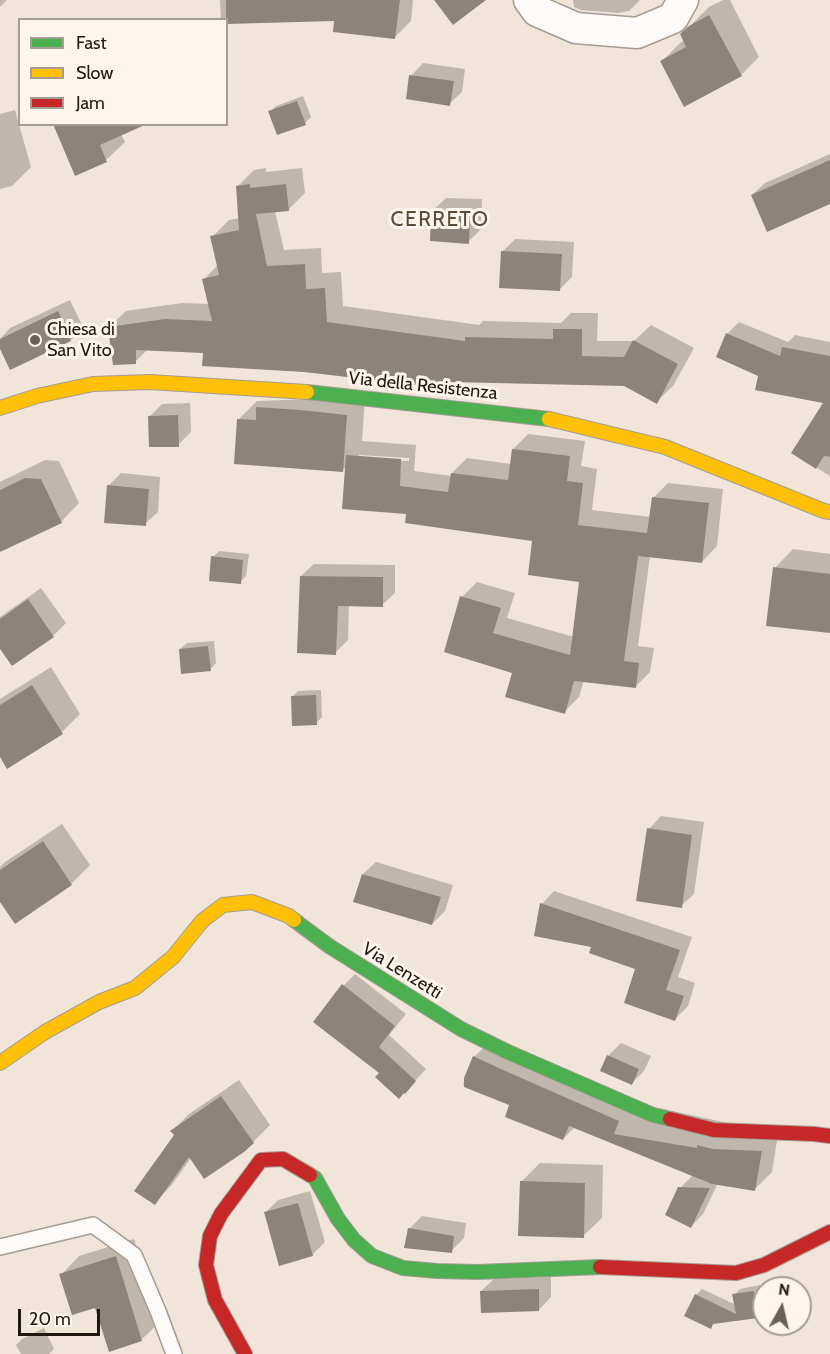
<!DOCTYPE html>
<html>
<head>
<meta charset="utf-8">
<style>
  body { margin:0 }
  #map { position:relative; width:830px; height:1354px; overflow:hidden; background:#f0e5d8; font-family:Cabin,sans-serif }
  canvas { display:block }
  .legend { position:absolute; left:18px; top:18px; width:210px; height:108px; box-sizing:border-box; background:#fef5ec; border:2px solid #a59d94; margin:0; padding:8px 10px; list-style:none; font-size:18px; color:#201810 }
  .legend li { display:flex; align-items:center; gap:12px; height:30px }
  .legend b { width:30px; border:2px solid #a59d94 }
  .north { position:absolute; left:752px; top:1276px; width:60px; height:60px; box-sizing:border-box; background:#fef5ec; border:2px solid #a59d94; border-radius:50%; rotate:8deg; font-size:16px; font-weight:700; line-height:24px; text-align:center; color:#201810 }
  .north::after { content:''; display:block; margin:auto; width:21px; height:27px; background:#696056; clip-path:polygon(50% 0,100% 100%,50% 72%,0 100%) }
  .scale { position:absolute; left:18px; top:1309px; width:82px; height:27px; box-sizing:border-box; border:3px solid #201810; border-top:0; padding-left:8px; font-size:18px; line-height:21px; white-space:nowrap; color:#201810; -webkit-text-stroke:4px #fef5ec; paint-order:stroke }
</style>
</head>
<body>
<div id="map">
<canvas width="830" height="1354"></canvas>
<ul class="legend">
<li><b style="height:8px;background:#4caf50"></b>Fast</li>
<li><b style="height:8px;background:#ffc107"></b>Slow</li>
<li><b style="height:8px;background:#c62828"></b>Jam</li>
</ul>
<div class="north">N</div>
<div class="scale">20 m</div>
</div>
<script>
const ctx = document.querySelector('canvas').getContext('2d');
ctx.lineJoin = 'round';
function paint(path, color) { ctx.fillStyle = color; ctx.fill(path, 'evenodd'); }
const shape = rows => new Path2D(rows.map(r => 'M' + r).join(''));
function stroke(path, color, width, dash) { ctx.strokeStyle = color; ctx.lineWidth = width; ctx.lineCap = dash ? 'butt' : 'round'; ctx.setLineDash(dash || []); ctx.stroke(path); }
function label(font, color, halo, rows, align = 'center') {
  ctx.font = font + ' Cabin,sans-serif'; ctx.lineWidth = 6; ctx.setLineDash([]); ctx.textBaseline = 'middle'; ctx.strokeStyle = halo; ctx.fillStyle = color; for (const [text, x, y, turn = 0] of rows) {
    ctx.save(); ctx.translate(x, y); ctx.rotate((+turn || 0) * Math.PI / 180); ctx.textAlign = isNaN(turn) ? turn : align; if (halo) ctx.strokeText(text, 0, 0); ctx.fillText(text, 0, 0); ctx.restore();
  }
}
const shadow = shape([
  [0,0,7,0,0,7],
  [220,0,413,0,411,21,394,38,336,20,221,20],
  [573,0,640,0,629,11,618,13,581,10,574,7],
  [723,0,730,0,759,57,741,75,662,61,680,43,685,40,682,34,709,7],
  [423,63,465,69,462,92,449,104,411,76],
  [303,96,311,117,305,123,270,112,276,106],
  [15,110,31,167,12,186,0,189,0,114],
  [54,124,121,134,125,142,106,160],
  [830,154,830,202,752,195,765,183],
  [266,168,266,172,302,168,305,193,288,210,275,211,284,250,321,248,322,273,341,272,343,306,479,325,483,321,561,323,571,313,598,313,597,341,634,341,651,325,694,348,673,386,656,402,624,384,457,381,451,387,204,352,148,349,135,362,109,327,126,311,182,303,210,304,204,279,218,265,212,237,229,220,240,218,237,187,254,170],
  [446,198,482,199,481,229,468,242,433,210],
  [515,239,574,242,572,277,559,290,502,252],
  [70,300,83,327,71,340,11,368,0,346,0,339,10,328],
  [739,322,788,342,795,335,830,342,830,476,793,453,825,402,718,356,727,334],
  [365,397,362,441,416,445,414,471,452,476,452,473,467,458,511,464,513,449,528,434,585,441,581,466,597,469,592,510,651,517,653,498,668,483,723,489,717,546,702,562,650,556,638,646,654,648,650,672,635,687,584,680,579,697,564,712,514,672,462,597,477,582,515,593,507,618,574,637,581,581,534,539,408,512,347,466,342,471,239,419,257,401],
  [359,455,409,458,409,461,359,458],
  [190,403,191,432,178,445,150,416,162,404],
  [45,460,59,461,79,503,61,522,0,545,0,482],
  [121,473,160,477,158,512,145,524,108,486],
  [793,549,830,554,830,632,775,568],
  [219,551,249,554,246,576,240,582,213,557],
  [314,564,395,565,395,593,382,605,349,605,348,640,335,653,301,576],
  [41,588,66,623,53,636,0,647,0,617],
  [214,641,216,663,210,669,180,649,187,643],
  [51,667,80,714,62,732,0,754,0,699],
  [321,690,322,717,316,723,292,697,298,691],
  [661,816,704,822,694,894,681,906,649,829],
  [62,824,90,865,71,884,15,922,0,900,0,867,5,862],
  [376,862,453,885,445,911,432,924,363,874],
  [554,891,692,937,678,977,695,983,688,1006,675,1019,637,968,542,904],
  [355,974,406,1014,389,1035,426,1069,405,1092,315,1021,344,985],
  [492,1039,636,1103,778,1134,772,1172,755,1189,718,1183,703,1214,691,1227,680,1188,693,1175,575,1127,563,1139,511,1104,463,1085,474,1057],
  [621,1043,651,1056,644,1071,631,1084,608,1056],
  [239,1080,270,1125,253,1142,191,1158,171,1186,154,1203,176,1135,172,1131,189,1114],
  [540,1163,603,1165,602,1218,583,1236,521,1182],
  [310,1191,325,1242,312,1255,265,1213,278,1200],
  [422,1216,466,1223,464,1238,451,1251,409,1229],
  [134,1239,160,1322,141,1340,96,1306,61,1275,79,1256],
  [551,1277,551,1297,539,1310,481,1291,494,1279],
  [760,1285,764,1310,757,1316,716,1322,710,1327,696,1295,702,1289,736,1305,734,1295,740,1289],
  [44,1328,54,1349,49,1354,21,1354,16,1345,22,1339]
]);
const building = shape([
  [226,0,400,0,395,39,333,32,334,21,226,24],
  [434,0,486,0,453,25],
  [709,15,742,76,684,107,660,61,686,47,680,34,689,26],
  [409,75,454,81,450,106,406,99],
  [297,101,306,125,277,135,268,111],
  [53,124,147,124,100,145,107,162,75,176],
  [830,160,830,204,767,232,751,195],
  [250,184,250,188,286,184,289,211,256,214,267,266,305,264,306,289,325,288,327,322,465,341,465,337,553,339,553,329,582,329,582,356,624,357,633,340,678,364,657,404,624,386,452,382,451,389,304,372,202,366,203,353,136,350,136,364,113,365,108,327,165,319,212,321,202,279,219,275,210,236,239,230,236,186],
  [431,210,470,211,469,244,430,241],
  [501,251,562,254,560,291,499,288],
  [58,311,71,341,10,370,0,349,0,339],
  [726,333,780,356,782,347,830,356,830,457,824,456,816,469,791,453,823,403,755,390,758,376,716,357],
  [256,407,300,410,347,415,343,472,234,464,237,419,256,420],
  [178,415,179,447,149,447,148,416],
  [512,449,570,456,567,481,583,483,578,525,647,533,652,497,709,503,702,563,638,556,624,661,639,663,636,688,574,681,565,714,505,697,512,673,444,652,460,596,501,608,493,633,570,655,579,582,528,575,532,541,405,523,406,514,342,509,346,455,401,459,400,486,448,492,451,473,508,480],
  [25,478,41,479,62,523,0,552,0,490],
  [107,485,149,489,146,526,104,523],
  [211,556,243,560,241,584,209,581],
  [773,567,830,574,830,633,766,626],
  [300,576,383,577,383,607,338,606,336,655,297,653],
  [28,599,54,637,12,666,0,649,0,619],
  [208,646,211,671,181,674,179,649],
  [32,685,63,734,7,769,0,757,0,705],
  [316,695,317,725,292,726,291,696],
  [647,828,692,835,682,908,636,901],
  [43,841,72,885,15,924,0,902,0,870],
  [362,874,441,897,432,925,353,902],
  [540,903,680,950,666,990,684,996,675,1021,624,1003,635,969,589,953,591,947,534,936],
  [342,984,395,1026,379,1047,416,1081,405,1094,404,1093,399,1099,375,1077,379,1073,313,1022],
  [607,1055,639,1069,632,1085,600,1071],
  [473,1056,501,1069,619,1121,614,1134,697,1148,697,1145,713,1149,762,1151,755,1191,712,1184,569,1126,563,1140,505,1117,509,1105,464,1087,464,1078],
  [221,1096,254,1143,244,1152,204,1179,189,1157,155,1205,134,1191,174,1135,170,1131],
  [520,1181,585,1183,584,1238,518,1236],
  [678,1187,710,1188,691,1228,665,1215],
  [298,1203,313,1256,279,1266,264,1212],
  [408,1228,454,1236,452,1253,404,1248],
  [116,1256,142,1341,109,1352,95,1308,72,1315,59,1274],
  [539,1289,539,1311,481,1313,480,1291],
  [754,1291,758,1318,713,1324,711,1329,684,1316,695,1294,736,1314,732,1294]
]);
const lane = shape([
  [0,1247,93,1225,134,1255,158,1311,174,1354]
]);
const street = shape([
  [529,0,537,11,576,28,637,33,673,18,683,0]
]);
const fast = shape([
  [307,392,549,419],
  [294,920,329,946,461,1029,508,1052,653,1115,670,1119],
  [310,1175,315,1178,338,1219,354,1240,372,1256,403,1268,437,1271,478,1272,600,1267]
]);
const slow = shape([
  [0,408,37,396,93,384,150,382,307,392],
  [549,419,665,447,824,511,830,512],
  [0,1063,45,1032,99,1002,135,988,173,957,202,921,223,905,252,902,289,916,294,920]
]);
const jam = shape([
  [670,1119,714,1130,814,1134,830,1136],
  [600,1267,736,1273,764,1265,830,1232],
  [245,1354,215,1300,206,1265,210,1236,221,1214,261,1160,283,1159,310,1175]
]);
const markers = [
  [35,340,6,"#696056"]
];
const poiNames = [
  ["Chiesa di",47,330],
  ["San Vito",47,351]
];
const streetNames = [
  ["Via della Resistenza",423,386,6],
  ["Via Lenzetti",402,971,32]
];
const quarterNames = [
  ["CERRETO",440,220]
];
paint(shadow, '#0003');
paint(building, '#8c847b');
stroke(lane, '#a49b92', 18);
stroke(street, '#a49b92', 33);
stroke(fast, '#a49b92', 16);
stroke(slow, '#a49b92', 16);
stroke(jam, '#a49b92', 16);
stroke(lane, '#fdfbf9', 15);
stroke(street, '#fdfbf9', 30);
stroke(fast, '#4caf50', 14);
stroke(slow, '#ffc107', 14);
stroke(jam, '#c62828', 14);
for (const [x, y, r, color] of markers) { const dot = new Path2D(); dot.arc(x, y, r, 0, 2 * Math.PI); ctx.fillStyle = color; ctx.fill(dot); stroke(dot, '#fef5ec', 2); }
label('18px', '#201810', '#fef5ec', poiNames, 'left');
label('18px', '#201810', '#fef5ec', streetNames);
ctx.letterSpacing = '1.5px';
label('21px', '#5c4a37', '#fef5ec', quarterNames);
ctx.letterSpacing = '0px';
</script>
</body>
</html>
